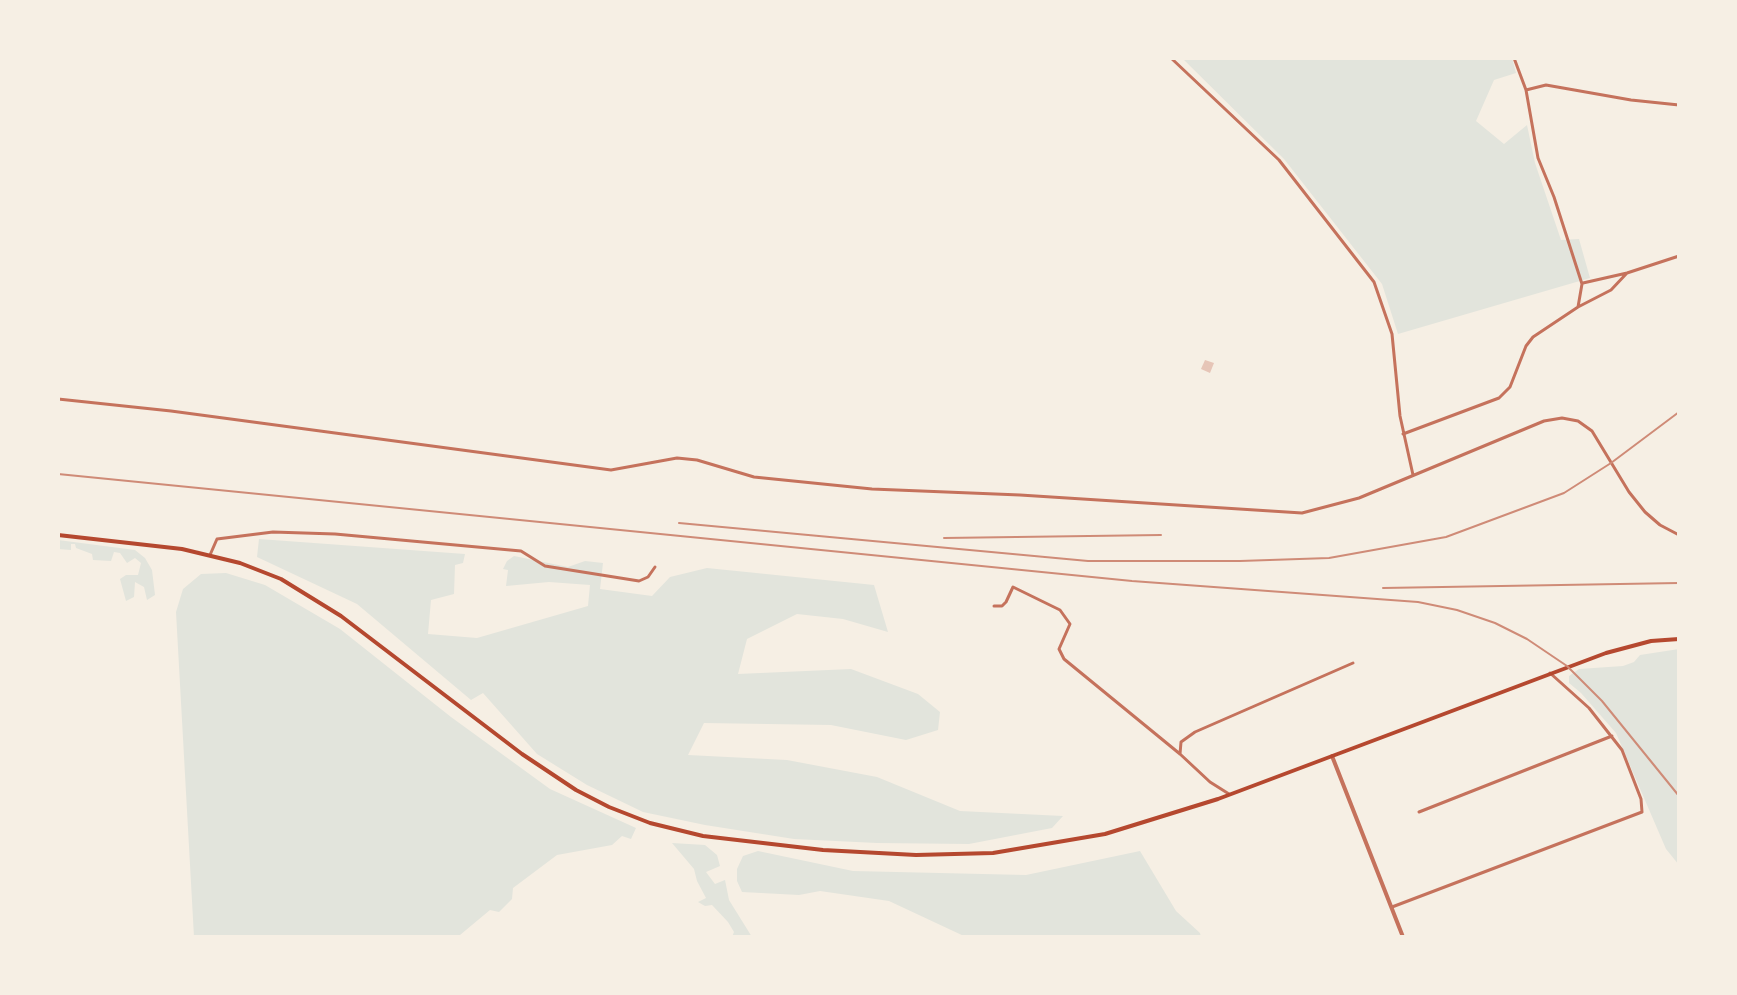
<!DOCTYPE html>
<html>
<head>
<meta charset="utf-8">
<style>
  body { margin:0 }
  #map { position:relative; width:1737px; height:995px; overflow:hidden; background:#f6efe4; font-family:"Source Serif 4",serif }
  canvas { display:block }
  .frame { position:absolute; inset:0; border:60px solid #f6efe4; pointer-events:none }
</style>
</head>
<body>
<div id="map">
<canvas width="1737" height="995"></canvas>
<div class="frame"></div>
</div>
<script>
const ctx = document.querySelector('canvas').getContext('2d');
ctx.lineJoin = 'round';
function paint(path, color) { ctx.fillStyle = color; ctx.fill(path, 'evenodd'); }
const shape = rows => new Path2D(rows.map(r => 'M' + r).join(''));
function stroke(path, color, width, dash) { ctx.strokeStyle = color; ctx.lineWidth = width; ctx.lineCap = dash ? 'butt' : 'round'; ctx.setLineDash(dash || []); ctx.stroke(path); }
const green = shape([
  [1182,58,1469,58,1472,60,1512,58,1516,73,1494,80,1476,121,1504,144,1527,125,1535,163,1561,240,1579,239,1590,278,1398,334,1382,284,1284,159],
  [259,539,465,554,463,563,455,565,454,594,431,600,428,634,477,638,588,606,590,585,549,582,506,586,508,570,503,569,507,561,514,556,568,567,585,561,603,563,600,589,652,596,670,577,707,568,874,585,888,632,843,619,797,614,747,639,738,674,851,669,918,694,940,712,938,730,906,740,831,725,704,723,688,755,787,760,877,777,960,811,1063,816,1052,828,969,844,877,843,794,839,705,825,643,812,587,785,537,754,483,693,471,700,357,604,257,557],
  [58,540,135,550,145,558,152,570,155,595,147,600,144,587,135,582,134,597,126,601,120,579,126,575,138,575,141,563,135,558,127,563,120,553,114,552,111,561,93,560,92,554,76,548,75,544,71,544,71,550,58,549],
  [226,573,265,585,340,629,451,717,550,789,636,828,631,839,622,836,612,845,557,855,513,888,512,899,499,912,490,910,460,935,194,937,176,612,183,589,201,574],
  [1679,649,1679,865,1666,849,1616,733,1581,693,1569,683,1569,676,1579,669,1623,666,1634,662,1640,655],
  [672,843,705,845,717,855,720,866,706,872,715,884,725,880,729,900,752,937,732,937,734,932,728,922,712,905,705,906,698,902,706,898,697,881,694,869],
  [758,851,853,871,1026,875,1140,851,1176,911,1200,933,1201,937,966,937,889,901,820,891,799,895,742,892,737,881,737,869,743,856]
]);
const building = shape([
  [1205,360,1214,363,1210,373,1201,369]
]);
const minor = shape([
  [1171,58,1279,160,1374,282,1392,334,1400,416,1413,475],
  [1514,58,1526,90,1546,85,1631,100,1679,105],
  [1526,90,1538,158,1554,197,1582,284,1578,307],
  [1583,283,1627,273,1679,256],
  [58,399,171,411,611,470,677,458,697,460,754,477,872,489,1020,495,1302,513,1359,498,1544,421,1562,418,1578,421,1592,431,1629,492,1645,512,1660,525,1679,535],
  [1403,434,1499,398,1510,387,1526,346,1533,337,1578,307,1611,290,1627,273],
  [210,555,217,539,273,532,335,534,521,551,545,566,639,581,648,577,655,567],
  [994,606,1002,606,1006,602,1013,587,1060,610,1070,624,1059,649,1064,659,1180,754,1210,782,1229,794],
  [1180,754,1181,742,1195,732,1353,663],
  [1419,812,1612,736],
  [1392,907,1642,812,1641,799,1622,750,1589,708,1550,673]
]);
const tertiary = shape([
  [1332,756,1403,937]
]);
const secondary = shape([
  [58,535,182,549,240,563,281,579,341,616,522,754,576,790,609,807,650,823,703,836,823,850,916,855,993,853,1105,834,1218,799,1606,653,1651,641,1679,639]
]);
const rail = shape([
  [58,474,1132,581,1418,602,1457,610,1495,623,1527,639,1567,666,1602,701,1679,796],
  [679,523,1088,561,1240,561,1329,558,1446,537,1564,493,1611,463,1679,412],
  [944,538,1161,535],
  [1383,588,1679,583]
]);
paint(green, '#e2e4dc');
paint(building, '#e6c5b7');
stroke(minor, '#c5725c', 3);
stroke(tertiary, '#c5725c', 4);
stroke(secondary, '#b5482f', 4);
stroke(rail, '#cf8b77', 2);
</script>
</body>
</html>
